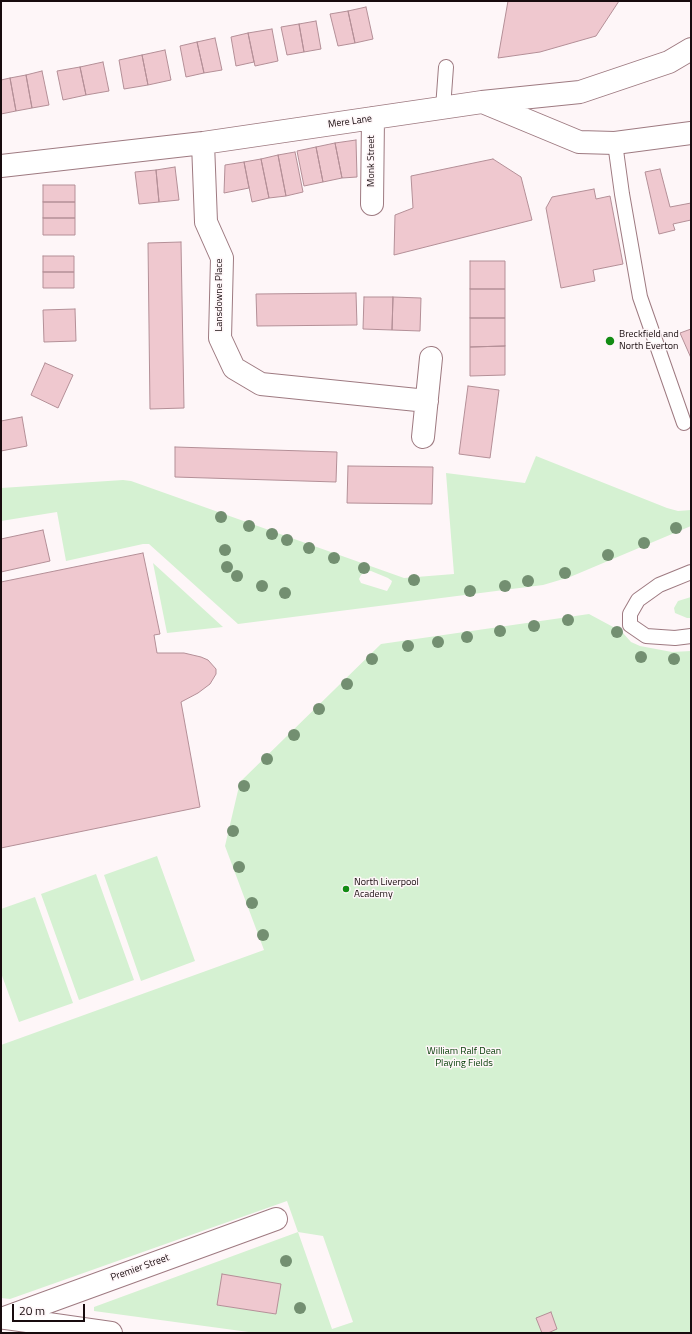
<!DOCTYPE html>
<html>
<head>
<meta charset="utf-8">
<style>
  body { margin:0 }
  #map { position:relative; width:692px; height:1334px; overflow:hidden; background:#fef6f8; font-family:"Titillium Web",sans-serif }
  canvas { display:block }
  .frame { position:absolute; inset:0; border:2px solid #180b0e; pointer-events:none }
  .scale { position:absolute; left:12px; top:1304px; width:73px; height:18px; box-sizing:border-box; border:2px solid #180b0e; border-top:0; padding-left:5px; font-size:12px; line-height:14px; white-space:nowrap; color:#180b0e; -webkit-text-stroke:3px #fef6f8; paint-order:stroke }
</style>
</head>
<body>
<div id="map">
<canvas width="692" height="1334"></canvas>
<div class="frame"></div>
<div class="scale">20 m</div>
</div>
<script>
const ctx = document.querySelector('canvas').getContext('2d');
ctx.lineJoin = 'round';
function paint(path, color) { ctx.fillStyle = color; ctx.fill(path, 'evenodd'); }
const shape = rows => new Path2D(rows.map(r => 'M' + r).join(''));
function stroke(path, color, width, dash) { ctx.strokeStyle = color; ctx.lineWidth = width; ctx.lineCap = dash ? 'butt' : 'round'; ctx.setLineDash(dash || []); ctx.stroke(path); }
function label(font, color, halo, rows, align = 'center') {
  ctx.font = font + ' "Titillium Web",sans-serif'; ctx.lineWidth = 3; ctx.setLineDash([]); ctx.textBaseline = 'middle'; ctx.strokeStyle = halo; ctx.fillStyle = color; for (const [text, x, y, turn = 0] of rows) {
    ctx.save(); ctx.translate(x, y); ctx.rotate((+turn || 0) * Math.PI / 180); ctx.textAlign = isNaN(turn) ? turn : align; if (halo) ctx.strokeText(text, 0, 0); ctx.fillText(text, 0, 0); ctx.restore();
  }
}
const green = shape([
  [536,456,667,508,678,511,691,510,691,526,570,577,543,585,238,624,149,544,143,544,66,561,57,512,1,521,1,488,123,480,131,481,404,578,454,574,446,473,525,483],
  [371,571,388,578,392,581,391,584,387,591,361,583,359,579,361,575,365,572],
  [153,563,223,627,167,633],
  [691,597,691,618,687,618,675,613,674,608,678,601],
  [589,614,615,628,623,633,631,642,640,646,672,652,691,651,691,1333,256,1333,94,1311,94,1307,298,1232,287,1201,10,1299,1,1298,1,1045,264,950,225,846,240,782,381,644],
  [298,1232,323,1236,353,1322,332,1329],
  [222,1275,281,1284,276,1314,217,1305],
  [157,856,195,961,141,981,104,875],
  [96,874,134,980,79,1000,41,894],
  [35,897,73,1003,19,1022,1,973,1,909]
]);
const building = shape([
  [508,1,619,1,596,36,540,52,498,58,508,1],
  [366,7,373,39,355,43,348,11,366,7],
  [348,11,355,43,338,46,330,14,348,11],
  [316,21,321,49,304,52,299,24,316,21],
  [299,24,304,52,287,55,281,27,299,24],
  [272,29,278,61,255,66,248,33,272,29],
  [248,33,254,62,236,66,231,37,248,33],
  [215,38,222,70,204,73,197,42,215,38],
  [197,42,204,73,186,77,180,46,197,42],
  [165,50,171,80,148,85,142,55,165,50],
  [142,55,148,85,124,89,119,60,142,55],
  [103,62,109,91,86,95,80,67,103,62],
  [80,67,86,95,63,100,57,71,80,67],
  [42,71,49,105,32,108,26,75,42,71],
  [26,75,32,108,16,111,10,78,26,75],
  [10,78,16,111,1,114,1,80,10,78],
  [356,140,357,177,342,178,335,143,356,140],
  [335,143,342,178,323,182,316,147,335,143],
  [316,147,323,182,304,186,297,151,316,147],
  [295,152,303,192,286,196,278,155,295,152],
  [278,155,286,196,269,198,261,159,278,155],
  [261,159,269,198,252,202,244,162,261,159],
  [493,159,521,177,532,220,394,255,395,215,413,208,411,176,493,159],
  [244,162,249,188,224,193,225,165,244,162],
  [175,167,179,200,159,202,156,170,175,167],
  [660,169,670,207,691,203,691,220,673,224,675,230,659,234,645,172,660,169],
  [156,170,159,202,139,204,135,172,156,170],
  [43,185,75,185,75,202,43,202,43,185],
  [594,189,596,199,610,196,623,264,593,270,595,281,561,288,546,208,552,197,594,189],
  [43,202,75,202,75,218,43,218,43,202],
  [43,218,75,218,75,235,43,235,43,218],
  [181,242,184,408,150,409,148,243,181,242],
  [43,256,74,256,74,272,43,272,43,256],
  [470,261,505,261,505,289,470,289,470,261],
  [43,272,74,272,74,288,43,288,43,272],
  [470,289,505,289,505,318,470,318,470,289],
  [356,293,357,325,257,326,256,294,356,293],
  [364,297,393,297,392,330,363,329,364,297],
  [393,297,421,298,420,331,392,330,393,297],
  [75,309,76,341,44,342,43,310,75,309],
  [470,318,505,318,505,346,470,347,470,318],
  [691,329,691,358,680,333,691,329],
  [505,346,505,375,470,376,470,347,505,346],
  [45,363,73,375,58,408,31,395,45,363],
  [468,386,499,390,490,458,459,454,468,386],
  [22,417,27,446,1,451,1,421,22,417],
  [175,447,337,452,336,482,175,477,175,447],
  [348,466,433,467,432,504,347,503,348,466],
  [43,530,50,561,1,572,1,539,43,530],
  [143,553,160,634,154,635,157,653,184,653,201,657,208,660,216,669,216,674,210,684,198,693,181,702,200,807,1,848,1,582,143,553],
  [222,1274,281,1284,276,1314,217,1305,222,1274],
  [551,1312,557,1329,548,1333,542,1333,536,1318,551,1312]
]);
const service = shape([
  [443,108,446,67],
  [615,143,622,194,640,297,684,423],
  [691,572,659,585,638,600,630,614,630,625,646,636,675,638,691,636]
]);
const minor = shape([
  [485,103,579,142,615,143,691,133],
  [203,143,206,222,222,258,220,338,234,368,261,384,427,401],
  [1,166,203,143,482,102,580,92,669,62,691,49],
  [372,204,373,118],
  [423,437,431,358],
  [4,1318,276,1219],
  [6,1318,111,1333]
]);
const trees = [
  [221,517],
  [249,526],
  [676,528],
  [272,534],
  [287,540],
  [644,543],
  [309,548],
  [225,550],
  [608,555],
  [334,558],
  [227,567],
  [364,568],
  [565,573],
  [237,576],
  [414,580],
  [528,581],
  [262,586],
  [505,586],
  [470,591],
  [285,593],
  [568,620],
  [534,626],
  [500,631],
  [617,632],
  [467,637],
  [438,642],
  [408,646],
  [641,657],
  [372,659],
  [674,659],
  [347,684],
  [319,709],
  [294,735],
  [267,759],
  [244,786],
  [233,831],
  [239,867],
  [252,903],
  [263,935],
  [286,1261],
  [300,1308]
];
const markers = [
  [610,341,5,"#138c14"],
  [346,889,4,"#138c14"]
];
const streetNames = [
  ["Mere Lane",350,122,-8],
  ["Monk Street",372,161,-90],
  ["Lansdowne Place",220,295,-90],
  ["Premier Street",140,1268,-20]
];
const poiNames = [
  ["Breckfield and",619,335],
  ["North Everton",619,347],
  ["North Liverpool",354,883],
  ["Academy",354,895]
];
const parkNames = [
  ["William Ralf Dean",464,1052],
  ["Playing Fields",464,1064]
];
paint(green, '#d5f1d2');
paint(building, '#efc8cf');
stroke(building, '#b48f97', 1);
stroke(service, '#9e7a81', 16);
stroke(minor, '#9e7a81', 24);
stroke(service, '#fff', 14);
stroke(minor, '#fff', 22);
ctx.fillStyle = '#738f71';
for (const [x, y] of trees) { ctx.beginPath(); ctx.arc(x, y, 6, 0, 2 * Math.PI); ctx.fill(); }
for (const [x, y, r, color] of markers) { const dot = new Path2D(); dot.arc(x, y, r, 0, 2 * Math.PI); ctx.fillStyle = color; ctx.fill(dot); stroke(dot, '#fef6f8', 1.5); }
label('10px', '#180b0e', '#fef6f8', streetNames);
label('10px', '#180b0e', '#fef6f8', poiNames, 'left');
label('10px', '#023b03', '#fef6f8', parkNames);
</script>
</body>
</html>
